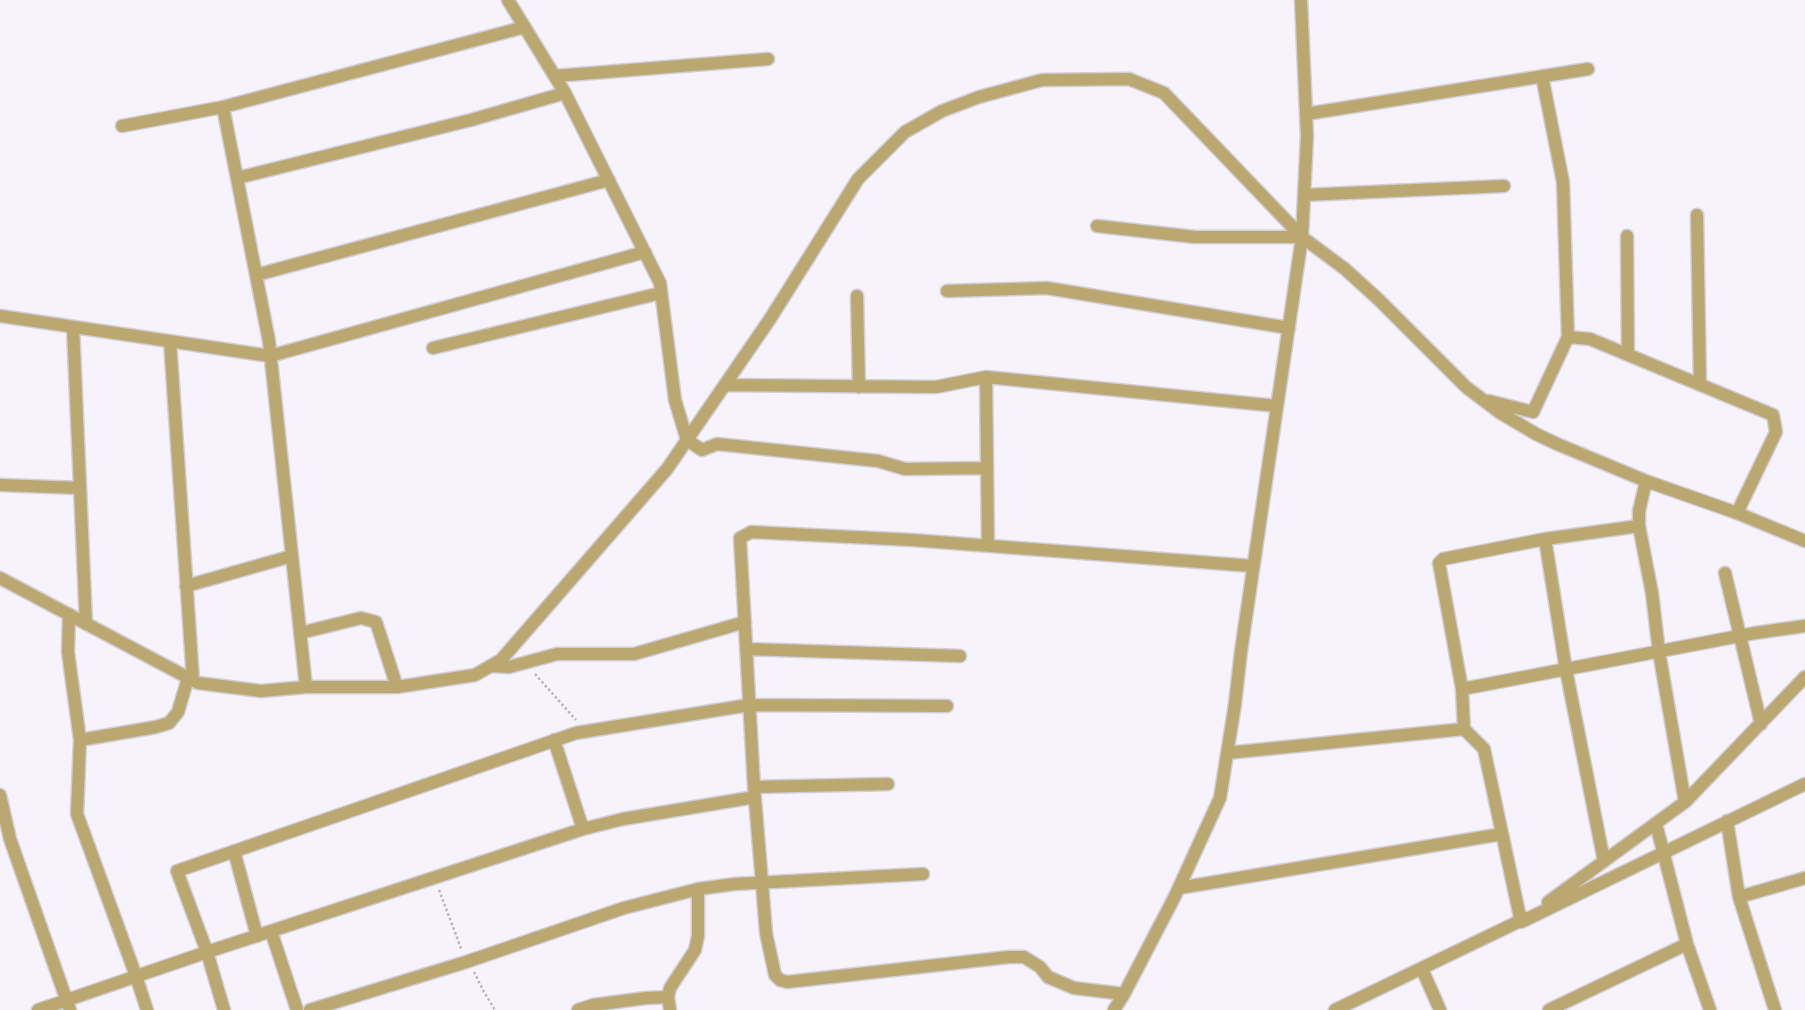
<!DOCTYPE html>
<html>
<head>
<meta charset="utf-8">
<style>
  body { margin:0 }
  canvas { display:block; background:#f6f3fc }
</style>
</head>
<body>
<canvas width="1805" height="1010"></canvas>
<script>
const ctx = document.querySelector('canvas').getContext('2d');
ctx.lineJoin = 'round';
const shape = rows => new Path2D(rows.map(r => 'M' + r).join(''));
function stroke(path, color, width, dash) { ctx.strokeStyle = color; ctx.lineWidth = width; ctx.lineCap = dash ? 'butt' : 'round'; ctx.setLineDash(dash || []); ctx.stroke(path); }
const path = shape([
  [535,674,576,720],
  [439,890,462,951],
  [474,972,484,992,495,1010]
]);
const minor = shape([
  [508,0,565,93,660,283,675,400,687,440,702,450,717,444,878,461,905,469,987,468],
  [555,76,768,59],
  [223,107,269,341,306,687],
  [1306,114,1588,69],
  [122,126,223,107,525,27],
  [237,178,471,120,565,93],
  [1304,195,1504,186],
  [1697,215,1700,385],
  [1097,226,1195,237,1302,237],
  [1627,236,1628,355],
  [256,275,609,180],
  [947,291,1047,288,1289,328],
  [857,296,859,387],
  [0,316,270,356,645,252],
  [73,327,86,624],
  [1568,337,1590,339,1773,415,1776,432,1737,513],
  [170,341,193,680],
  [433,348,661,293],
  [986,377,988,545],
  [725,385,936,387,986,377,1277,406],
  [1489,401,1533,412,1568,337,1563,182,1542,76],
  [1646,481,1639,511,1639,526,1652,593,1659,652,1685,802],
  [0,485,80,488],
  [1639,526,1545,539,1443,559,1439,563,1462,689,1464,729,1484,749,1521,922,1805,784],
  [1545,539,1566,670,1604,861],
  [1725,573,1761,724],
  [0,578,198,683,261,691,306,687,397,687,475,675,501,660,667,469,770,319,858,179,905,132,942,111,979,97,1042,80,1129,79,1164,93,1302,237,1345,269,1378,299,1466,387,1499,412,1536,434,1557,444,1646,481,1737,513,1805,541],
  [186,586,292,556],
  [69,614,68,652,80,740,77,814,136,976,147,1010],
  [300,633,361,618,376,622,397,687],
  [746,649,960,656],
  [490,666,509,667,557,654,634,654,745,622],
  [1462,689,1755,633,1805,626],
  [80,740,156,727,169,723,178,712,188,678],
  [554,740,583,829],
  [1227,753,1464,729],
  [754,787,888,784],
  [0,795,10,839,70,1010],
  [1727,821,1739,897,1775,1010],
  [1656,824,1687,944,1710,1010],
  [234,851,257,936],
  [1179,888,1502,834],
  [1739,897,1805,878],
  [1548,902,1685,802,1805,677],
  [271,931,297,1010],
  [1422,969,1440,1010],
  [1124,994,1074,988,1048,977,1040,967,1024,957,1009,957,787,982,780,980,775,975,766,933,762,883,754,787,740,538,751,532,912,540,1253,566],
  [38,1010,207,952,583,829,623,819,755,797],
  [224,1010,207,952,177,871,576,733,749,705,947,706],
  [310,1010,466,962,624,908,698,889,735,884,923,874],
  [578,1010,593,1005,646,998,668,997],
  [670,1010,668,997,670,988,695,950,698,936,698,889],
  [1114,1010,1124,994,1175,896,1220,798,1235,704,1241,651,1302,237,1307,136,1301,0],
  [1335,1010,1526,918],
  [1549,1010,1687,944]
]);
stroke(minor, '#d1ced7', 15);
stroke(path, '#b7b4bd', 2.5, [2.5, 2.5]);
stroke(minor, '#bba870', 12);
</script>
</body>
</html>
